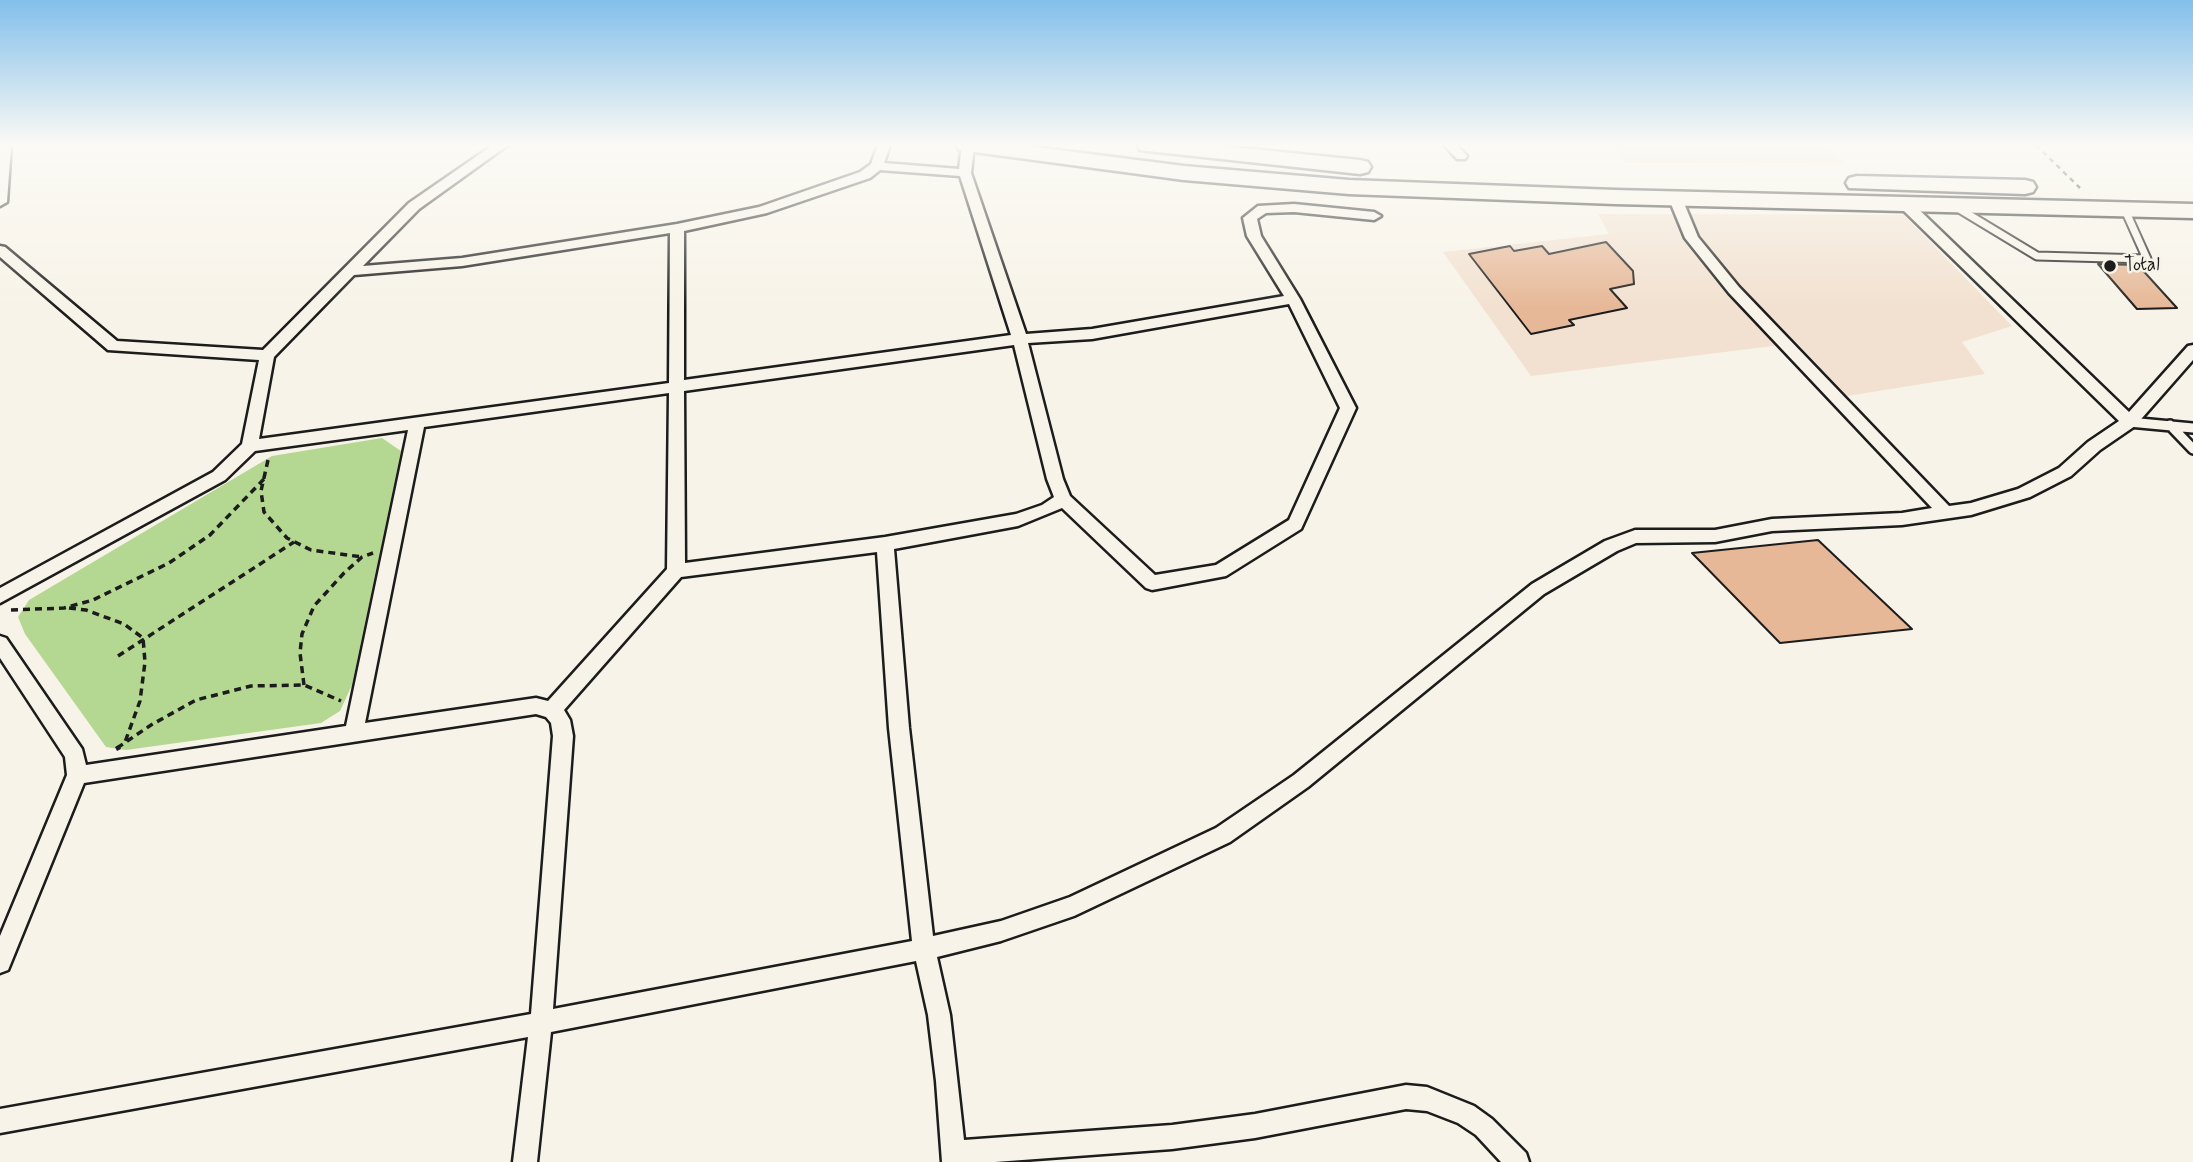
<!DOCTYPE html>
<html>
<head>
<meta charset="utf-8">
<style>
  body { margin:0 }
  canvas { display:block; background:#f7f3e8 }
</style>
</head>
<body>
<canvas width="2193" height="1162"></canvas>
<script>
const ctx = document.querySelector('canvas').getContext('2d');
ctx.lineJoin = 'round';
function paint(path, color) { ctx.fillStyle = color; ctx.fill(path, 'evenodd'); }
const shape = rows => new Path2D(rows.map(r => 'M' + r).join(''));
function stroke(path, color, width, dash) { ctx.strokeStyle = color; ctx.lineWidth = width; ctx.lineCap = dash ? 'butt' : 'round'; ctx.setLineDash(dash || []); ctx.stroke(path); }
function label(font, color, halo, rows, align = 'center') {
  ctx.font = font + ' Mynerve,sans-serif'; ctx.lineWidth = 5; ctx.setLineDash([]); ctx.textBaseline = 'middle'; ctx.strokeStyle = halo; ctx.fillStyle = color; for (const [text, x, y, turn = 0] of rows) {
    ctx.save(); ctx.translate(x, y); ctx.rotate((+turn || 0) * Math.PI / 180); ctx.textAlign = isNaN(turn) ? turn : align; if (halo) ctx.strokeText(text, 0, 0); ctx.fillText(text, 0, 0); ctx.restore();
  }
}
const built = shape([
  [1612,145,1826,145,1844,164,1626,163],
  [1598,214,1904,215,2012,326,1962,342,1985,374,1847,396,1797,343,1531,376,1443,252,1609,234]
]);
const green = shape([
  [382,438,401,451,352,685,340,711,321,723,126,750,106,747,25,634,18,617,29,600,272,456]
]);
const building = shape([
  [1606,242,1633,271,1634,284,1610,289,1627,308,1569,320,1574,325,1531,334,1469,254,1510,246,1514,251,1542,246,1549,254,1606,242],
  [2098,264,2138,265,2177,308,2137,309,2098,264],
  [1818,540,1912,629,1780,643,1692,553,1818,540]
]);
const pathFar2 = shape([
  [2036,145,2080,188]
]);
const pathFar1 = shape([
  [268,460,261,491,264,512,287,538,311,550,362,557],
  [69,608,86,610,124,624,143,638,145,662,140,701,125,742],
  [11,610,64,608,93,600,169,563,210,535,264,479],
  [118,656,294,542],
  [304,685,300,653,302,634,314,606,344,573,362,557,373,553],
  [117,748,151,725,196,700,251,686,304,685,341,701]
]);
const path = shape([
  [116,749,120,747]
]);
const serviceFar1 = shape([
  [1956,207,2037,256,2147,259,2125,210]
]);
const service = shape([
  [2129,422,2193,428],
  [2170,425,2193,449]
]);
const minor = shape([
  [0,145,11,145,7,202,0,206,0,145],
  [493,145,508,145,419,209,363,266,462,258,677,224,759,207,860,172,871,164,878,145,890,145,884,163,959,169,962,145,974,145,971,173,1026,334,1092,329,1284,296,1247,236,1243,218,1258,206,1294,204,1374,212,1381,216,1374,220,1294,212,1266,213,1257,219,1261,236,1300,299,1356,408,1301,529,1226,576,1152,590,1146,588,1062,508,1018,526,894,549,909,728,933,936,1001,921,1070,897,1216,828,1294,775,1532,584,1605,541,1635,530,1715,530,1772,519,1902,513,1932,508,1729,293,1685,238,1669,199,1671,196,1681,196,1698,237,1739,287,1949,506,1971,503,2018,489,2059,468,2088,442,2119,421,1901,208,1901,202,1911,202,2129,412,2188,346,2193,345,2193,360,2135,426,2100,450,2071,476,2030,497,1971,515,1902,525,1772,531,1715,542,1636,543,1617,551,1544,594,1308,787,1230,842,1074,916,1001,941,937,957,950,1015,964,1140,1172,1125,1255,1114,1406,1085,1427,1087,1474,1106,1492,1119,1526,1153,1529,1162,1501,1162,1476,1135,1458,1123,1427,1111,1406,1109,1255,1138,1172,1149,995,1162,942,1162,936,1081,928,1015,916,961,551,1032,537,1162,513,1162,528,1037,0,1133,0,1109,531,1014,553,736,551,723,546,717,536,714,84,783,8,970,0,973,0,936,67,775,65,757,0,658,0,636,6,638,82,749,86,765,346,726,408,430,255,451,225,480,0,603,0,588,213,472,242,444,259,360,108,350,0,257,0,246,5,247,117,341,263,350,409,203,493,145],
  [880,170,960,176,1011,335,684,380,684,231,767,213,870,178,880,170],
  [670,233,669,383,259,439,274,357,354,275,462,266,670,233],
  [1289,304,1340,408,1289,520,1216,565,1155,575,1070,496,1063,479,1028,343,1092,339,1289,304],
  [1014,345,1047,479,1054,497,1042,505,1016,514,885,537,685,563,684,391,1014,345],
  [669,393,667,569,548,701,536,698,365,723,424,427,669,393],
  [877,552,889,728,912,941,553,1009,573,736,570,720,564,710,681,577,877,552],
  [1444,145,1457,145,1467,156,1465,159,1457,159,1444,145]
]);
const trunk = shape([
  [957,145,1019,145,1184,166,1349,180,1615,190,2193,204,2193,218,1615,204,1349,194,1184,180,967,151,959,150,957,145],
  [1138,145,1212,145,1360,160,1368,162,1371,167,1368,172,1360,174,1148,151,1140,150,1138,145],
  [1857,176,2025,180,2033,182,2036,187,2033,192,2025,194,1849,188,1846,183,1849,178,1857,176]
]);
const markers = [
  [2110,266,7,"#1c1c1c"]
];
const farPoinames = [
  ["Total",2124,266]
];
paint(built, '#f2e1d0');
paint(green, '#b4d892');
paint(building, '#e6b897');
stroke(building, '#1c1c1c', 2);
stroke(serviceFar1, '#1c1c1c', 11);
stroke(service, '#1c1c1c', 14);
stroke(minor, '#1c1c1c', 5);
stroke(trunk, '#1c1c1c', 5);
stroke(pathFar2, '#1c1c1c', 2.5, [5, 4.5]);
stroke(pathFar1, '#1c1c1c', 3.5, [7, 5]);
stroke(path, '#1c1c1c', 4.5, [9, 6]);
stroke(serviceFar1, '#f7f3e8', 7);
stroke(service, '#f7f3e8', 9);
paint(minor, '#f7f3e8');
paint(trunk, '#f7f3e8');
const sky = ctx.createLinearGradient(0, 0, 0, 308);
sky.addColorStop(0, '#83bfea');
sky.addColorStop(0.47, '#fbfaf5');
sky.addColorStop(1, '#fbfaf500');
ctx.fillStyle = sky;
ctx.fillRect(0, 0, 2193, 308);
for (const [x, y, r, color] of markers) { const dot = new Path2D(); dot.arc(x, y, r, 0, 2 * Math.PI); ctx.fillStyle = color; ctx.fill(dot); stroke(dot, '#f7f3e8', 2.5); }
label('19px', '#1c1c1c', '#f7f3e8', farPoinames, 'left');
</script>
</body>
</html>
